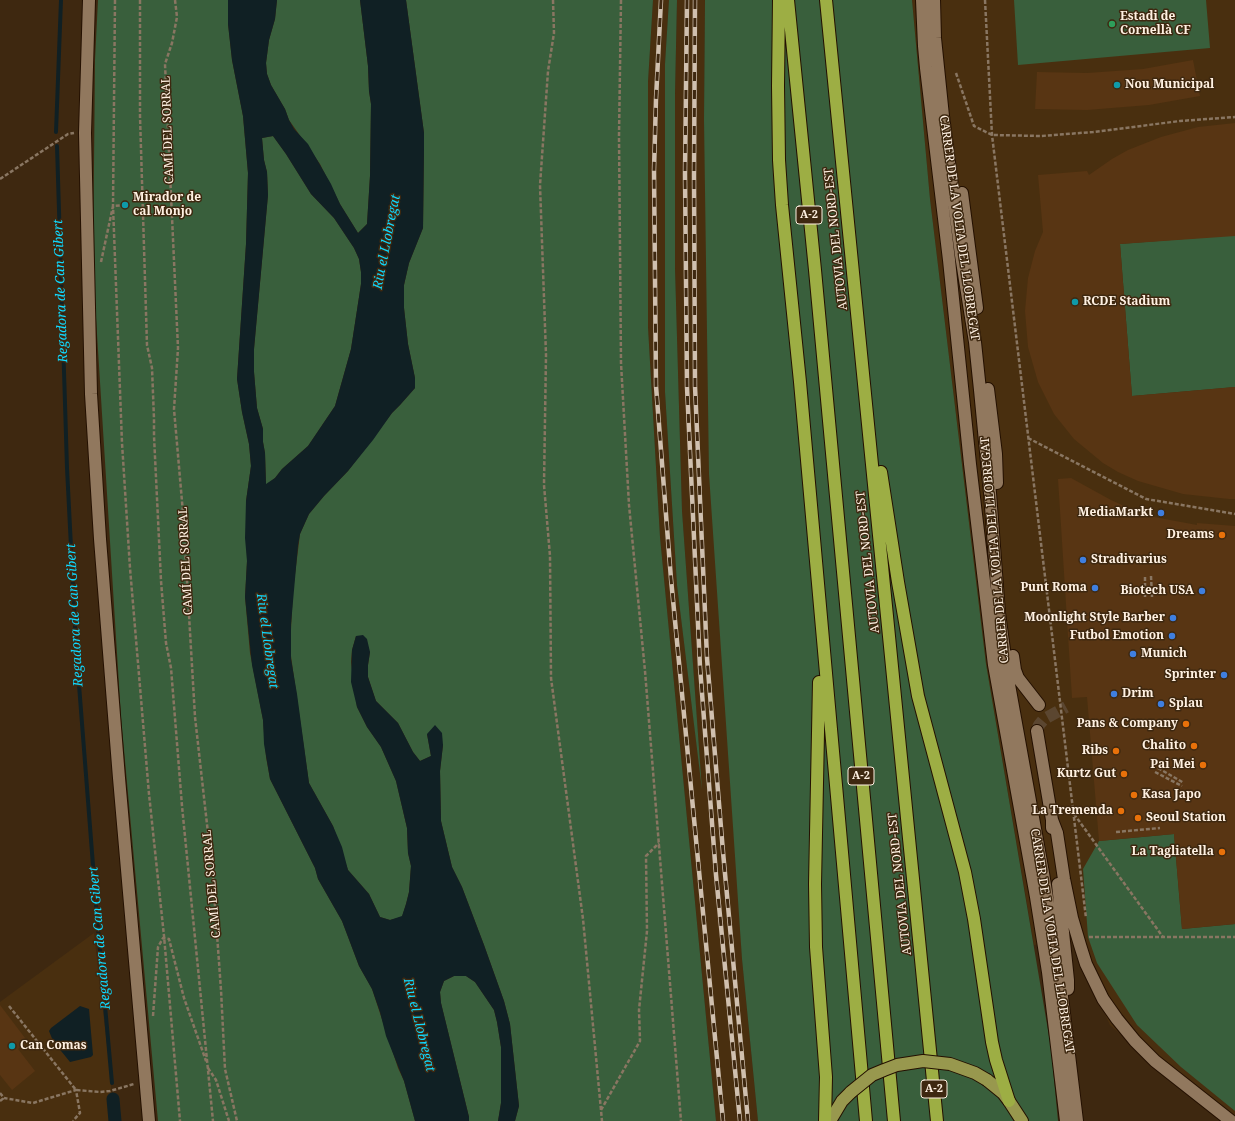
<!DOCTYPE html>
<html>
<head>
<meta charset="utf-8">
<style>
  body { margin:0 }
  canvas { display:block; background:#3e2810 }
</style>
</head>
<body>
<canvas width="1235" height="1121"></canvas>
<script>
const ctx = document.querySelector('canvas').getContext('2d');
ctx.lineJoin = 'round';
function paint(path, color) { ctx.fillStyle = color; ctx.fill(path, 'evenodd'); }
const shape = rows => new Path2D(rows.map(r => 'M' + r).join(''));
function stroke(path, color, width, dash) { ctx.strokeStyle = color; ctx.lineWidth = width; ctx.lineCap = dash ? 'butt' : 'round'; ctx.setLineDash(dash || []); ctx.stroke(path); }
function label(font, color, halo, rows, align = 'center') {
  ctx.font = font + ' "Noto Serif",serif'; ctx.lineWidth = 3; ctx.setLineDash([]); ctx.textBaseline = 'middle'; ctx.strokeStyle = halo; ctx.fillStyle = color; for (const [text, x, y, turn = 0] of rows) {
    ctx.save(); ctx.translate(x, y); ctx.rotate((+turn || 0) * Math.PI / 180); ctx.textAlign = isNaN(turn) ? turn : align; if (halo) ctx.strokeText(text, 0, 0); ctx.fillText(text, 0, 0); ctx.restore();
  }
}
const built = shape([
  [653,0,669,0,665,64,665,392,677,585,701,778,682,511,675,268,675,94,677,0,705,0,704,120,742,959,758,1121,716,1121,660,537,648,327,648,82],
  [912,0,1235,0,1235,1121,1221,1121,1206,1110,1110,1025,1070,939,1034,945,986,664,930,199],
  [94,933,109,1063,114,1121,0,1121,0,1002]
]);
const green = shape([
  [98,0,228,0,228,24,232,60,243,116,248,173,246,244,237,379,242,412,249,444,251,466,246,501,247,561,245,597,250,653,263,720,266,757,270,779,315,868,318,879,342,921,359,966,372,989,398,1068,404,1081,415,1121,158,1121,121,717,93,270,95,60],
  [277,0,360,0,368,66,369,91,371,104,370,176,367,224,358,233,340,204,320,164,289,120,285,109,271,85,267,74,266,63,269,40,275,19],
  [406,0,653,0,648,82,648,327,660,537,716,1121,515,1121,519,1106,510,1024,504,1001,484,945,462,887,452,867,441,821,440,771,443,745,427,734,431,756,420,761,413,752,398,723,376,701,368,677,368,665,370,652,356,636,352,650,351,662,357,707,367,727,381,747,396,781,407,828,408,853,411,866,409,892,406,904,402,917,390,920,380,917,369,894,348,870,333,826,309,783,290,649,293,591,300,534,309,514,324,496,348,471,392,413,400,405,415,388,415,378,408,344,404,308,404,285,409,263,423,228,424,149,424,133],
  [669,0,677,0,675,94,675,268,682,511,702,790,677,585,665,392,665,64],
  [705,0,912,0,930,199,986,664,1051,1048,1058,1121,758,1121,742,959,709,474,704,120],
  [1014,0,1206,0,1210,48,1018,65],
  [273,136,286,154,311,194,334,218,354,248,359,259,361,272,361,284,351,349,335,406,308,446,282,469,275,478,266,485,265,453,263,442,263,429,257,408,254,372,254,349,268,195,267,172,264,160,262,138],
  [1235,235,1235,387,1132,396,1120,244],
  [1174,834,1182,929,1235,924,1235,1111,1181,1067,1137,1025,1097,963,1088,937,1083,869,1099,841],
  [454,976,466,976,475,982,494,1010,497,1022,501,1047,501,1103,498,1121,469,1121,469,1117,441,1003,440,992,444,981]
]);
const water = shape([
  [228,0,277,0,275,19,269,40,266,63,267,74,271,85,285,109,289,120,294,129,308,144,331,184,340,204,358,233,367,224,370,176,371,104,369,91,368,66,360,0,406,0,424,133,424,149,423,228,409,263,404,285,404,308,408,344,415,378,415,388,400,405,392,413,373,440,348,471,324,496,309,514,300,534,298,545,291,624,291,659,297,694,309,783,333,826,342,847,348,870,369,894,380,917,390,920,402,916,406,904,409,892,411,866,408,853,407,828,396,781,381,747,367,727,357,707,351,682,352,650,356,636,363,635,367,639,370,652,368,665,368,677,376,701,398,723,413,752,420,761,431,756,427,734,435,725,442,733,443,745,440,771,441,821,452,867,462,887,484,945,504,1001,510,1024,519,1106,515,1121,498,1121,501,1103,501,1047,497,1022,494,1010,475,982,466,976,454,976,444,981,440,992,441,1003,469,1117,469,1121,415,1121,404,1081,386,1036,380,1012,372,989,359,966,342,921,318,879,315,868,270,779,264,744,263,720,252,665,245,597,247,561,245,538,246,501,251,466,249,444,242,412,237,379,246,244,248,173,243,116,232,60,228,24],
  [273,136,286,154,311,194,334,218,354,248,359,259,361,272,361,284,351,349,335,406,308,446,282,469,275,478,266,484,265,453,263,442,263,429,257,408,254,372,254,349,268,195,267,172,264,160,262,138],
  [80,1006,89,1009,93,1055,91,1057,70,1062,53,1041,49,1031,51,1028]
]);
const stream = shape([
  [56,132,61,0],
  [57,146,67,468,76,646,97,917,112,1083]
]);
const canal = shape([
  [113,1099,115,1121]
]);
const building = shape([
  [1193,60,1200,96,1149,105,1087,110,1035,109,1037,72,1087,73,1143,69],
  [1235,123,1235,236,1120,244,1132,396,1235,387,1235,499,1229,499,1183,494,1138,481,1118,472,1103,463,1074,439,1054,414,1038,382,1028,347,1025,311,1028,278,1035,251,1043,232,1038,175,1087,171,1089,175,1112,159,1128,150,1161,137,1198,127],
  [1071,478,1111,500,1135,511,1154,517,1197,525,1197,523,1235,526,1235,924,1182,929,1174,834,1099,841,1087,697,1072,698,1058,479],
  [0,1005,28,1042,18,1049,35,1071,12,1090,0,1075]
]);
const minorTunnel = shape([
  [1037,731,1039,725,1044,719,1066,707]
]);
const path = shape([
  [115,0,113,206,122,443,130,568,149,794,164,936,180,1121],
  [140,0,140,116,147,345,152,368,154,419,154,436,161,581,166,643,171,668,182,806,213,1121],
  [175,0,177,17,172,43,165,64,178,348,174,409,183,513,195,717,213,878,221,990,225,1069,237,1121],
  [553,0,554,33,548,71,540,185,546,355,544,485,550,556,551,678,583,919,602,1121],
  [621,0,619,136,621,363,629,505,645,671,681,1121],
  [985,0,992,135,1086,918],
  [956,73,974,126,992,135,1041,136,1093,132,1180,121,1235,117],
  [0,179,68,134,74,133],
  [101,262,113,206,125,205],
  [1028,438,1146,499,1235,514],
  [1151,576,1152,597],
  [1145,577,1145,597],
  [1158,768,1184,783],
  [1155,772,1182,786],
  [1074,814,1163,937],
  [1116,832,1160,828],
  [1089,937,1235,937],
  [9,1006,76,1090,100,1092,110,1091,134,1084],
  [153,1016,158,947,163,938,169,939,184,998,206,1061],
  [208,1068,216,1080,229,1121],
  [0,1093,4,1098,33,1103,76,1090,80,1113,73,1121],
  [0,1101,4,1098],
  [601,1110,640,1041,639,1010,647,931,646,856,659,843]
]);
const minor = shape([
  [89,0,85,133,91,394,100,539,119,778,149,1121],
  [922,0,924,46,926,68,949,260,970,464,994,665,1036,897,1048,972,1066,1121],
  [934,0,935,38,943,116,961,255,975,342,980,390,990,493,999,613,1008,679,1043,873,1059,972,1077,1121],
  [962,193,977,308],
  [988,389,996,454,997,483],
  [1013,656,1015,670,1018,678,1039,705],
  [1037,731,1052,820,1052,828],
  [1052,820,1057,833,1064,879,1072,918,1080,945,1086,964,1103,999,1117,1019,1135,1041,1155,1061,1231,1121],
  [1058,884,1068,980,1068,989]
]);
const major = shape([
  [987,1080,1003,1093,1009,1101,1022,1121],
  [830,1121,842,1101,851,1092]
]);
const highway = shape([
  [779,0,778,86,779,160,782,205,800,382,866,1121],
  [788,0,815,270,894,1121],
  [826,0,937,1121],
  [881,472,898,582,918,696,965,872,974,919,992,1042,996,1060,1009,1101],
  [819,682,815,884,816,947,826,1077,825,1121]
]);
const rail = shape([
  [661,0,656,99,654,170,656,386,671,579,723,1121],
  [687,0,685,174,687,387,700,667,716,875,740,1121],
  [695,0,694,175,695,386,707,658,723,852,748,1121]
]);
const majorBridge = shape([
  [851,1092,872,1075,884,1070,897,1065,923,1061,950,1064,975,1073,987,1080]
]);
const markers = [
  [1112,24,4,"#2e9e5b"],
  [1117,85,4,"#0f9aa8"],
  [125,205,4,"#0f9aa8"],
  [1075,302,4,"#0f9aa8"],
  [1161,513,4,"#3f7fe0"],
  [1222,535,4,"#e8710a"],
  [1083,560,4,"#3f7fe0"],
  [1095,588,4,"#3f7fe0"],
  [1202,591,4,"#3f7fe0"],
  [1173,618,4,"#3f7fe0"],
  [1172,636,4,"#3f7fe0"],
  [1133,654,4,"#3f7fe0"],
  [1224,675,4,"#3f7fe0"],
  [1114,694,4,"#3f7fe0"],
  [1161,704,4,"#3f7fe0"],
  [1186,724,4,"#e8710a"],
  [1194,746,4,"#e8710a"],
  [1116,751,4,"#e8710a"],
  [1203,765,4,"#e8710a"],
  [1124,774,4,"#e8710a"],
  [1134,795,4,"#e8710a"],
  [1121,811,4,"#e8710a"],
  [1138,818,4,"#e8710a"],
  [1222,852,4,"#e8710a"],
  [12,1046,4,"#0f9aa8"]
];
const shields = [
  [809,215,26],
  [861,776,26],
  [934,1089,26]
];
const shieldNames = [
  ["A-2",809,215],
  ["A-2",861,776],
  ["A-2",934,1089]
];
const poiNames = [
  ["Estadi de",1120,17,"left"],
  ["Cornellà CF",1120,31,"left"],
  ["Nou Municipal",1125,85,"left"],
  ["Mirador de",133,198,"left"],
  ["cal Monjo",133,212,"left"],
  ["RCDE Stadium",1083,302,"left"],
  ["MediaMarkt",1153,513],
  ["Dreams",1214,535],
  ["Stradivarius",1091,560,"left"],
  ["Punt Roma",1087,588],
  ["Biotech USA",1194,591],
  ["Moonlight Style Barber",1165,618],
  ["Futbol Emotion",1164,636],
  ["Munich",1141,654,"left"],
  ["Sprinter",1216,675],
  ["Drim",1122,694,"left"],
  ["Splau",1169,704,"left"],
  ["Pans & Company",1178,724],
  ["Chalito",1186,746],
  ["Ribs",1108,751],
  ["Pai Mei",1195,765],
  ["Kurtz Gut",1116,774],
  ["Kasa Japo",1142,795,"left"],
  ["La Tremenda",1113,811],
  ["Seoul Station",1146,818,"left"],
  ["La Tagliatella",1214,852],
  ["Can Comas",20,1046,"left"]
];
const streetNames = [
  ["CAMÍ DEL SORRAL",168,130,-92],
  ["CARRER DE LA VOLTA DEL LLOBREGAT",959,228,82],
  ["AUTOVIA DEL NORD-EST",836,239,-96],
  ["CARRER DE LA VOLTA DEL LLOBREGAT",995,550,-95],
  ["CAMÍ DEL SORRAL",186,561,-93],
  ["AUTOVIA DEL NORD-EST",868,562,-96],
  ["CAMÍ DEL SORRAL",212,884,-95],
  ["AUTOVIA DEL NORD-EST",900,884,-96],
  ["CARRER DE LA VOLTA DEL LLOBREGAT",1052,941,81]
];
const waterNames = [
  ["Riu el Llobregat",387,242,-79],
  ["Regadora de Can Gibert",61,291,-92],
  ["Regadora de Can Gibert",75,615,-93],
  ["Riu el Llobregat",267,641,82],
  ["Regadora de Can Gibert",100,938,-95],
  ["Riu el Llobregat",419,1025,76]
];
paint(built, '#492f0f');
paint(green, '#395f3c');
paint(water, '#102024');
stroke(stream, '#102024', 4);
stroke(canal, '#102024', 13);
paint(building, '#583513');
stroke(minorTunnel, '#5b4630', 12, [12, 6]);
stroke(minor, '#241000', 14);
stroke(major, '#241000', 14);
stroke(highway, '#241000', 14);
stroke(path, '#897662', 2.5, [4, 2]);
stroke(minor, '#91785e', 12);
stroke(major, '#98984e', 12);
stroke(highway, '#9dae44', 12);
stroke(rail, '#d0c0af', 4.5);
stroke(rail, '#3e2810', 3, [9]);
stroke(majorBridge, '#241000', 14, []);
stroke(majorBridge, '#98984e', 12);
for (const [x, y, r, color] of markers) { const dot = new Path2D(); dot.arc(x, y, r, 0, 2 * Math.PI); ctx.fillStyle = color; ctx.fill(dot); stroke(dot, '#3e2810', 1.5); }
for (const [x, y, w] of shields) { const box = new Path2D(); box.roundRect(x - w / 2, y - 9, w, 18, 3); ctx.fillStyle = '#3e2810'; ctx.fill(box); stroke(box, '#fff1e2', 1); }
label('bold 11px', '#fff1e2', null, shieldNames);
label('bold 12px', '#fff1e2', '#3e2810', poiNames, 'right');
label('12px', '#fff1e2', '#3e2810', streetNames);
label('italic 13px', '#0fd9ff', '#3e2810', waterNames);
</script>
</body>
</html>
